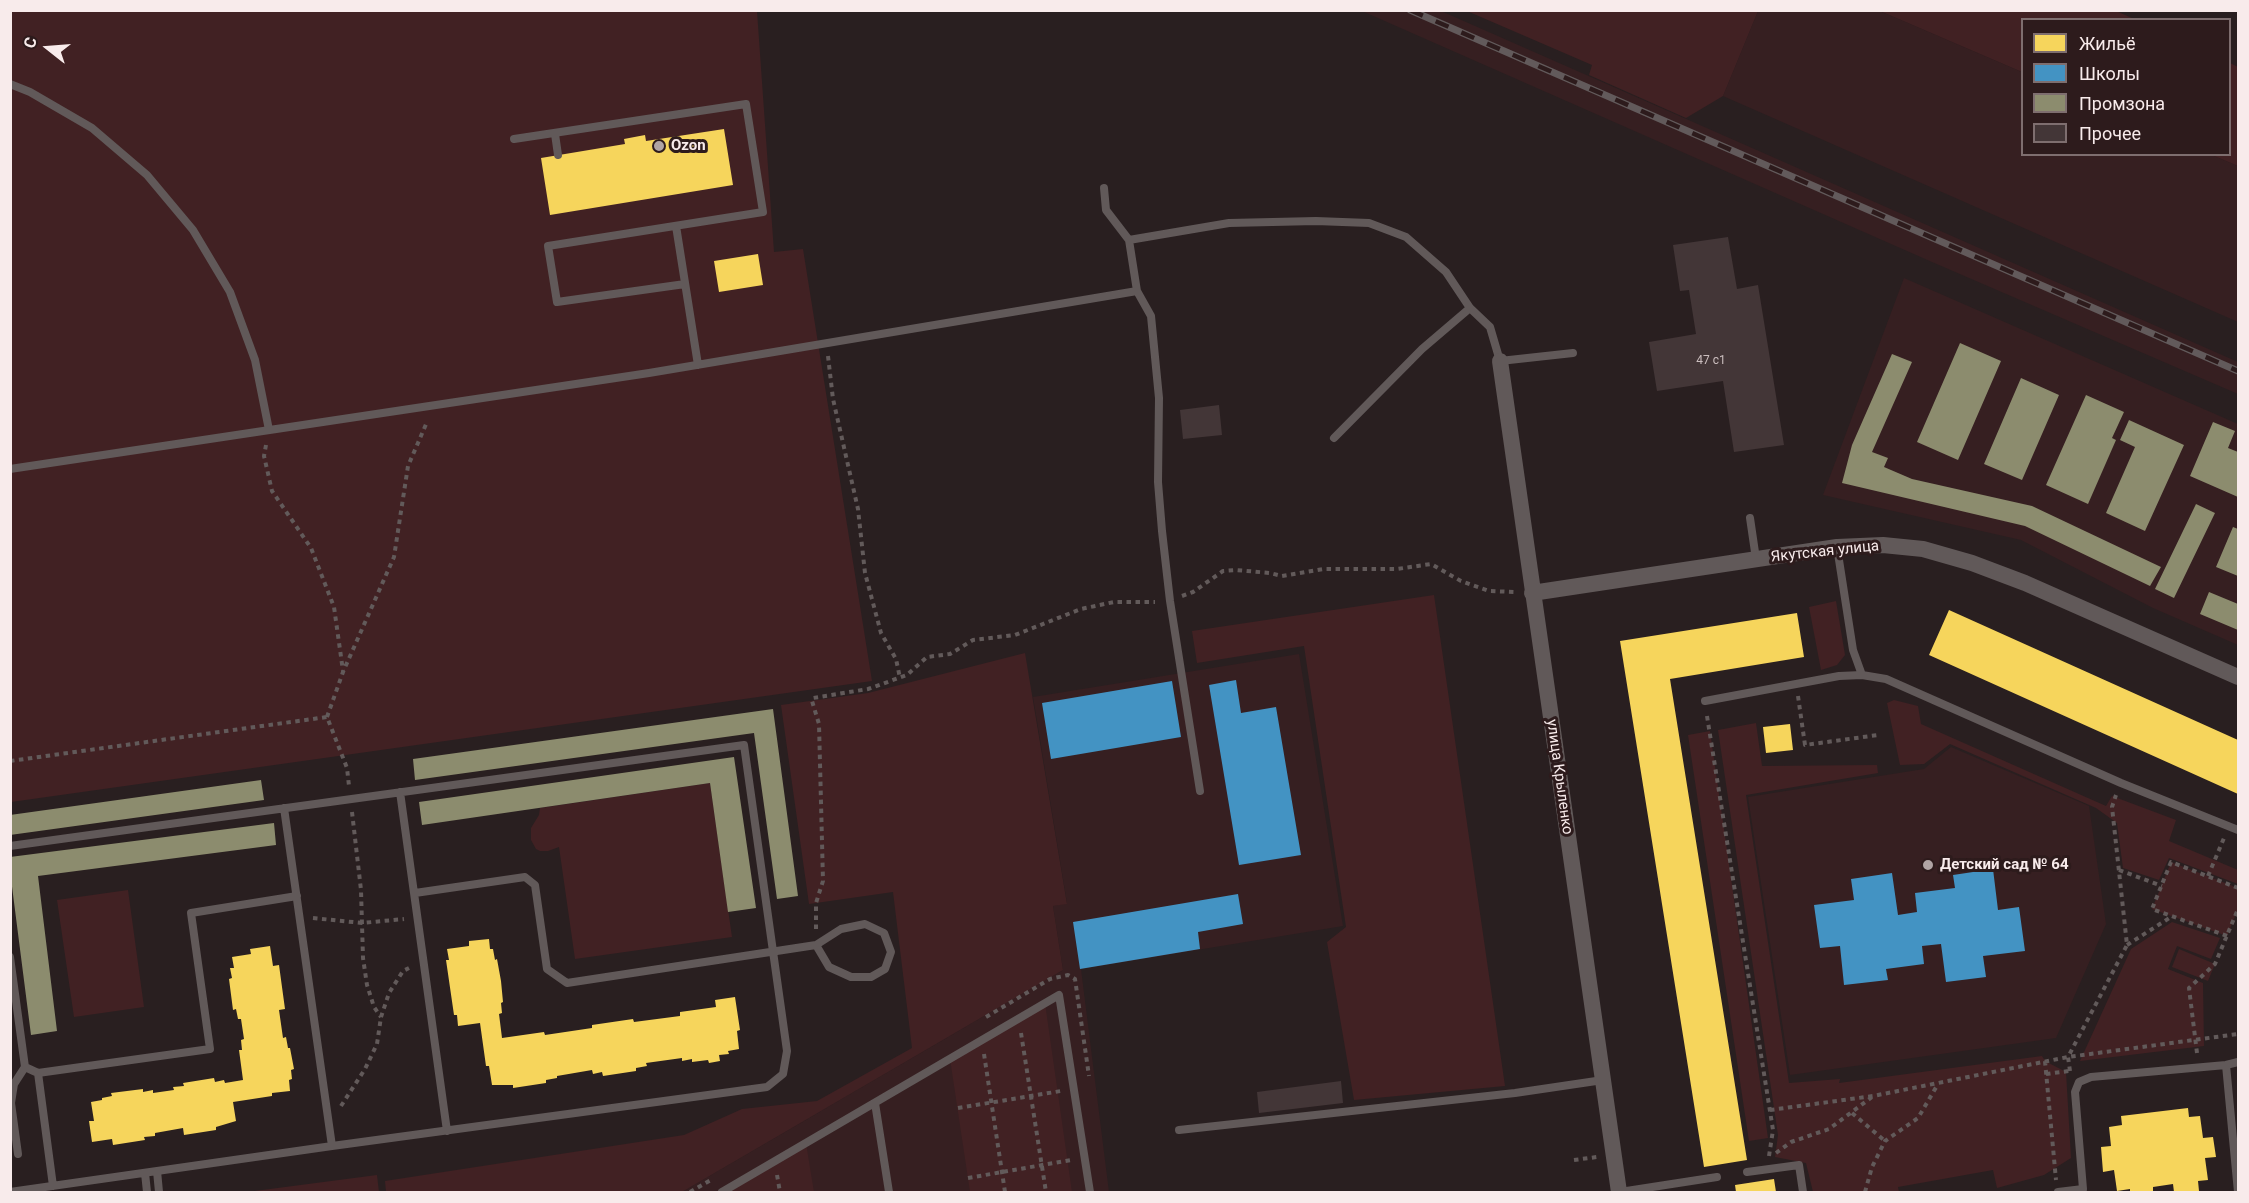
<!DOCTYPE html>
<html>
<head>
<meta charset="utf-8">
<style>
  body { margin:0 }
  #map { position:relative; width:2249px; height:1203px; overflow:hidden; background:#291f20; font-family:Roboto,sans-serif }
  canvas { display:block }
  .frame { position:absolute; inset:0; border:12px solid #f8ebeb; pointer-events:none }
  .legend { position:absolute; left:2021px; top:18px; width:210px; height:138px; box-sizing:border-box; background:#2d1b1c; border:2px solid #7e6e6f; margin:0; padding:8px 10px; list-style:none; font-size:18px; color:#f8ebeb }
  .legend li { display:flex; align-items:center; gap:12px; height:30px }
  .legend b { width:30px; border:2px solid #7e6e6f }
  .north { position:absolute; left:18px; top:18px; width:60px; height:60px; -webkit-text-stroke:4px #2d1b1c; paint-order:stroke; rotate:287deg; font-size:16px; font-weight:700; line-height:24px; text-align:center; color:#f8ebeb }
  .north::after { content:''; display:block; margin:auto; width:21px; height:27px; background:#f8ebeb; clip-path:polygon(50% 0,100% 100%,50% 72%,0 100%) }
</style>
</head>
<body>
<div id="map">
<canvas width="2249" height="1203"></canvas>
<div class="frame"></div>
<ul class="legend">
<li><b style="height:16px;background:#f6d55c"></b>Жильё</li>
<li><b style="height:16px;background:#4393c3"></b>Школы</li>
<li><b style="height:16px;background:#8c8c6e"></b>Промзона</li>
<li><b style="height:16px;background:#433637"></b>Прочее</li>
</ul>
<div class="north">С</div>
</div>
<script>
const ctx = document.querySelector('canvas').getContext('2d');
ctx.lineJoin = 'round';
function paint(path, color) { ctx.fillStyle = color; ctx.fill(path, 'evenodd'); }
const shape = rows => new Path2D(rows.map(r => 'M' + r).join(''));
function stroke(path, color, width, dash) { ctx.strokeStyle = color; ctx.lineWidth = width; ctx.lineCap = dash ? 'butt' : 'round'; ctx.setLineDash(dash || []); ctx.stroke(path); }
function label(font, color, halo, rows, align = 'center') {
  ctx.font = font + ' Roboto,sans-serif'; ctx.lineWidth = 6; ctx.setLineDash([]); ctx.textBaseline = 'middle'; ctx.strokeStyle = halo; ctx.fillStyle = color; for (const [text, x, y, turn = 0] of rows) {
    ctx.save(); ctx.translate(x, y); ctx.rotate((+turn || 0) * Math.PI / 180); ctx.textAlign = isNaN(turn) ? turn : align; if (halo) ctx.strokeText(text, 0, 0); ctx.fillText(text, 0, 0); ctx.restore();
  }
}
const built = shape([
  [1362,11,1441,11,2238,362,2238,394,1932,262],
  [1758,11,1880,11,2022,72,2022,154,2212,155,2238,166,2238,322,1723,96],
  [1904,278,2238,424,2238,645,2153,608,2021,540,1823,495],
  [1299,654,1343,926,1081,969,1109,1192,682,1192,1063,970,1053,906,1067,903,1033,697],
  [1951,747,2089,806,2106,924,2056,1038,1790,1075,1748,797,1924,769]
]);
const green = shape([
  [2114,10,2134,19,2022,20,2022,72,1880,11],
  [10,11,757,11,774,252,803,249,872,681,11,802],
  [1467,11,1758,11,1723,96,1686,118,1589,75,1592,65],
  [2230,63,2238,67,2238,166,2212,155,2230,154],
  [1434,595,1505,1086,1354,1100,1327,942,1346,927,1304,646,1197,663,1192,631],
  [1836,601,1845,655,1837,665,1821,670,1809,607],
  [1025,653,1067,904,1053,906,1063,970,682,1192,386,1192,385,1181,684,1135,742,1109,817,1101,912,1048,893,892,809,904,781,705,868,693],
  [1894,700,1918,706,1921,724,2106,806,2112,796,2176,820,2169,841,2238,870,2238,884,2169,858,2159,880,2123,868,2117,823,2096,808,1950,744,1924,764,1900,765,1887,703],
  [1756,723,1762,766,1877,765,1878,773,1746,795,1789,1083,1840,1079,1839,1083,2042,1056,2045,1061,2066,1072,2071,1158,2044,1175,1997,1188,1993,1170,1898,1187,1899,1192,1813,1192,1806,1163,1775,1157,1778,1135,1718,730],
  [1710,731,1768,1138,1749,1141,1688,735],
  [710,783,732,937,575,959,559,847,548,851,540,851,536,849,531,840,531,828,539,815,540,808],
  [2171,862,2238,888,2238,909,2227,936,2152,909],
  [128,890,144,1007,74,1017,57,900],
  [2172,922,2220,938,2211,959,2177,946,2168,969,2203,983,2204,1046,2080,1061,2131,949],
  [2179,949,2215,964,2208,981,2172,967],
  [1045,1003,1072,1192,970,1192,950,1059],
  [806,1143,814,1192,722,1192],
  [377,1175,379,1192,247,1192]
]);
const homes = shape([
  [724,129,733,185,550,215,541,158,625,144,624,139,645,135,646,141],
  [758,254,763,285,719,292,714,261],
  [1949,610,2238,740,2238,794,1929,655],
  [1797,613,1804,657,1670,679,1747,1160,1704,1167,1620,641],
  [1790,724,1793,750,1766,753,1763,727],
  [489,939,490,949,493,949,495,960,497,959,501,981,503,1002,501,1003,502,1013,499,1014,502,1038,544,1032,545,1035,592,1028,592,1025,633,1019,634,1022,680,1016,680,1012,716,1007,715,1000,735,997,740,1030,737,1031,739,1049,728,1051,729,1054,719,1055,720,1061,709,1063,708,1060,692,1062,692,1059,682,1061,682,1058,646,1063,647,1066,636,1068,636,1071,603,1076,602,1072,593,1074,592,1070,557,1076,557,1078,546,1080,546,1083,513,1088,513,1085,492,1085,489,1066,486,1066,480,1023,458,1026,457,1015,454,1015,446,960,449,960,447,949,469,946,469,941],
  [270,946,273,966,279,965,285,1009,279,1010,283,1038,286,1037,288,1048,290,1048,294,1069,291,1070,292,1079,289,1080,290,1091,272,1093,272,1096,233,1102,236,1121,216,1127,216,1130,184,1135,183,1128,155,1133,155,1136,144,1137,145,1140,113,1145,112,1139,92,1142,89,1121,94,1121,91,1102,102,1100,102,1098,112,1096,111,1093,143,1089,143,1092,153,1090,153,1093,174,1090,173,1087,184,1086,183,1083,214,1078,215,1082,224,1080,225,1083,243,1080,239,1050,242,1050,241,1040,244,1039,241,1019,238,1019,236,1009,233,1010,229,979,232,978,230,968,234,968,232,957,251,954,250,949],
  [2188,1108,2189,1117,2200,1116,2203,1138,2213,1137,2216,1157,2205,1158,2208,1180,2198,1181,2199,1191,2183,1192,2174,1192,2173,1184,2153,1187,2153,1192,2130,1192,2130,1189,2117,1191,2114,1170,2103,1172,2101,1147,2111,1146,2109,1127,2122,1125,2121,1116],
  [1774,1179,1776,1192,1736,1192,1735,1185]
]);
const schools = shape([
  [1236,680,1241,713,1276,707,1301,855,1239,865,1209,685],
  [1172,681,1181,737,1051,759,1042,703],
  [1993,869,1998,910,2019,907,2025,951,1983,956,1986,977,1946,982,1941,944,1922,946,1924,964,1886,969,1888,980,1844,985,1840,946,1820,948,1814,905,1854,900,1851,879,1892,873,1898,915,1917,912,1915,893,1955,888,1953,875],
  [1238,894,1243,924,1198,932,1200,949,1080,969,1073,922]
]);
const industry = shape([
  [1960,343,2001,361,1958,460,1917,442],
  [1892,354,1912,362,1872,452,1888,458,1884,467,1912,479,2032,506,2161,567,2150,586,2025,526,1842,483,1852,445],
  [2021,378,2059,395,2022,480,1984,464],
  [2086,395,2124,412,2112,438,2116,440,2088,504,2046,485],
  [2129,420,2184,445,2145,531,2106,513,2135,447,2120,440],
  [2213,422,2235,431,2228,448,2238,452,2238,497,2190,476],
  [2196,504,2215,513,2174,598,2155,589],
  [2233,527,2238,529,2238,576,2216,567],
  [2209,592,2238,604,2238,630,2200,614],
  [773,709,798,896,777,899,754,733,415,780,413,759],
  [734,757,756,908,728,912,710,783,422,825,419,802],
  [261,780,264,800,10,835,10,815],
  [274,823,276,845,38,876,57,1031,31,1035,10,871,10,857]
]);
const building = shape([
  [1728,237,1737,289,1758,285,1784,445,1734,452,1723,381,1657,391,1649,342,1696,334,1689,290,1680,291,1673,245],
  [1219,405,1222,435,1183,439,1180,410],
  [1341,1081,1343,1103,1259,1113,1257,1092]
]);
const path = shape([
  [828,356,833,399,858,509,865,573,881,633,896,659,900,678],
  [266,445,264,456,272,491,311,548,334,607,343,671],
  [1182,596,1193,592,1223,571,1236,570,1270,573,1282,576,1323,569,1397,569,1431,564,1461,581,1489,591,1514,592],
  [1798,696,1805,745,1878,735],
  [1707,716,1773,1130,1769,1156],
  [327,717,343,672,394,557,408,466,427,422],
  [10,761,327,717,347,768,349,786],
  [352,812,361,890,363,958,367,985,374,1007,381,1017],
  [2119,870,2162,886],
  [2208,876,2224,838],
  [313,918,362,923,404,919],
  [816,929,816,903,823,881,819,724,812,701,813,698,868,689,907,675,927,657,950,654,973,640,1015,635,1081,609,1114,602,1155,602],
  [2227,936,2152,909,2171,862,2238,888],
  [2127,945,2171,917],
  [986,1017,1050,979,1068,975,1075,979,1089,1076],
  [1021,1033,1046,1192],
  [2197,1053,2189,988,2215,964,2238,909],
  [984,1054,1005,1192],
  [2045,1061,2056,1180],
  [2070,1071,2068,1057,2127,945,2112,807,2116,795],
  [2046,1074,2069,1071],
  [341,1106,365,1069,377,1044,381,1017,389,993,403,971,409,968],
  [958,1108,1061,1091],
  [1770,1110,1873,1096,2068,1057,2238,1034],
  [1852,1113,1885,1141],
  [1776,1153,1791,1142,1829,1129,1872,1097],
  [1574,1160,1597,1157],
  [777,1175,780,1192],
  [968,1178,1071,1160],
  [690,1192,711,1180],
  [1865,1192,1872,1167,1885,1141,1918,1118,1938,1084]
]);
const lane = shape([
  [10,84,30,92,92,128,147,175,193,230,230,292,255,360,269,430],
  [555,134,558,155],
  [514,139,746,104,763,212,548,246,557,302,685,284],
  [1104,188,1106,210,1129,240,1137,291,1151,316,1159,398,1158,482,1162,531,1170,601,1200,791],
  [676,226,698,365],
  [1129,240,1229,223,1316,221,1369,223,1406,237,1446,272,1470,308,1490,327,1500,361,1573,353],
  [1334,438,1422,349,1470,308],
  [10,469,649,373,1137,291],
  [1750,518,1756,559],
  [1837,547,1853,650,1862,675,1886,679,2121,783,2238,830],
  [1705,701,1839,676,1862,675],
  [400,792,447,1131],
  [284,808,332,1146],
  [10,846,744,745,787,1051,783,1074,767,1087,332,1146,10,1192],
  [415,893,525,877,535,885,547,969,567,983,816,945,841,929,865,924,884,933,891,952,885,969,871,977,851,977,829,967,816,945],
  [10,957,25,1067,38,1073],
  [2226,1065,2238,1192],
  [875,1103,889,1192],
  [1179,1130,1515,1093,1603,1080],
  [18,1154,11,1103,14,1084,25,1067],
  [157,1171,159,1192],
  [1747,1172,1799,1165,1803,1192],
  [145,1173,147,1192],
  [53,1186,38,1073,210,1049,191,913,297,896],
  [722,1192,1059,995,1090,1192],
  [1620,1192,1717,1177],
  [2058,1192,2083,1189,2075,1092,2079,1082,2091,1077,2226,1065,2238,1062]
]);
const street = shape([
  [1500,361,1619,1192],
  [1532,593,1837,547,1883,545,1923,549,1972,563,2025,583,2238,677]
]);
const rail = shape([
  [1410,10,2238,371]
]);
const markers = [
  [659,146,6,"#b0a4a4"],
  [1928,865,6,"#b0a4a4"]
];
const numberNames = [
  ["47 с1",1711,361]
];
const poiNames = [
  ["Ozon",671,146],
  ["Детский сад № 64",1940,865]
];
const streetNames = [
  ["Якутская улица",1825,552,-6],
  ["улица Крыленко",1559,777,82]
];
paint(built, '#361f21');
paint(green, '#412123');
paint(homes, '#f6d55c');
paint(schools, '#4393c3');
paint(industry, '#8c8c6e');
paint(building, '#433637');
stroke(path, '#625a5a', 4, [4.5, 4.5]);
stroke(lane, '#615959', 8);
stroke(street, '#615959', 16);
stroke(rail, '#625a5b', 7);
stroke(rail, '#2d1b1c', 4.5, [14]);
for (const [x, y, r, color] of markers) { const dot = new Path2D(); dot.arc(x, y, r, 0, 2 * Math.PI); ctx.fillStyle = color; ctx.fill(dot); stroke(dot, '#2d1b1c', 2); }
label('12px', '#cbbebe', null, numberNames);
label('bold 15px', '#f8ebeb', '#2d1b1c', poiNames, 'left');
label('15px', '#f8ebeb', '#2d1b1c', streetNames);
</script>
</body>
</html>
